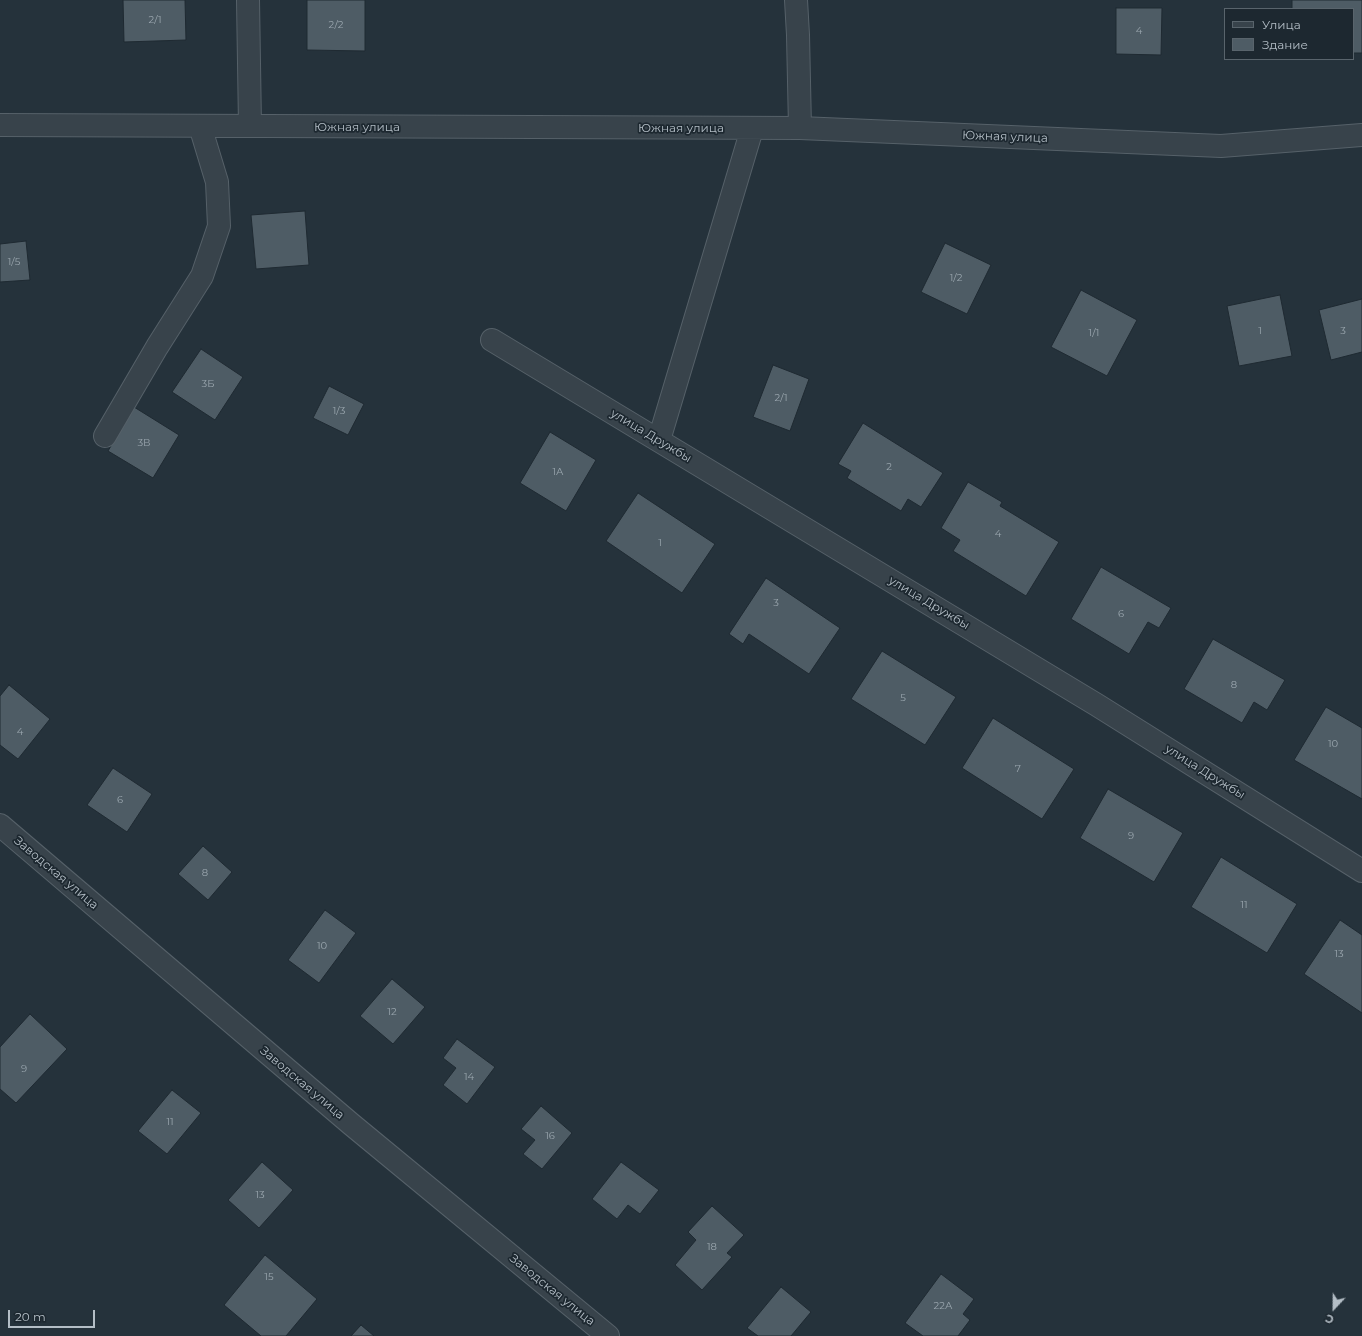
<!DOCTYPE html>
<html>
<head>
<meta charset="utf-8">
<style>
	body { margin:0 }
	#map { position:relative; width:1362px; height:1336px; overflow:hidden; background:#25323b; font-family:Montserrat,sans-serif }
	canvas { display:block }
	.legend { position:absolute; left:1224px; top:8px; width:130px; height:52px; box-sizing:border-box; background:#1d2830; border:1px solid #59646c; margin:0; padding:5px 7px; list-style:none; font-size:12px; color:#b4bec6 }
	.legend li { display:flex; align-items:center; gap:8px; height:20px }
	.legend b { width:20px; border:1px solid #59646c }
	.north { position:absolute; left:1314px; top:1288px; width:40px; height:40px; -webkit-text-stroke:3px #1d2830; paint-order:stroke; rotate:202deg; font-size:11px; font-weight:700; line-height:16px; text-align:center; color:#b4bec6 }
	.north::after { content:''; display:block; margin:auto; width:14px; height:18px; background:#b4bec6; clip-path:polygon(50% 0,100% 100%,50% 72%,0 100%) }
	.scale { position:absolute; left:8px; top:1310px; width:87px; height:18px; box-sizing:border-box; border:2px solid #b4bec6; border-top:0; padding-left:5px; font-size:12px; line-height:14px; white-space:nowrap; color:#b4bec6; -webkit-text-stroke:3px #1d2830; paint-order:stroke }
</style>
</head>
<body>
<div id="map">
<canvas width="1362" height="1336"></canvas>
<ul class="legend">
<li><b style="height:5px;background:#38434b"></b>Улица</li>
<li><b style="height:11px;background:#4e5c65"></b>Здание</li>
</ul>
<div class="north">С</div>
<div class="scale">20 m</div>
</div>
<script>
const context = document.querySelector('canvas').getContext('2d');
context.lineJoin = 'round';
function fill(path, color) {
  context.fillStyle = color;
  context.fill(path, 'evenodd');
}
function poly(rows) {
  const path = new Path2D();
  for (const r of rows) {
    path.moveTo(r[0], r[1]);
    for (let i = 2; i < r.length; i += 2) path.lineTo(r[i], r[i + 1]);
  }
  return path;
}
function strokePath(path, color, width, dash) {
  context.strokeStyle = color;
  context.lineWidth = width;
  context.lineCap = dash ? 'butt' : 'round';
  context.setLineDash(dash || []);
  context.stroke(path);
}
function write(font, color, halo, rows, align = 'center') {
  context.font = font + ' Montserrat,sans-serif';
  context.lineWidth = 3.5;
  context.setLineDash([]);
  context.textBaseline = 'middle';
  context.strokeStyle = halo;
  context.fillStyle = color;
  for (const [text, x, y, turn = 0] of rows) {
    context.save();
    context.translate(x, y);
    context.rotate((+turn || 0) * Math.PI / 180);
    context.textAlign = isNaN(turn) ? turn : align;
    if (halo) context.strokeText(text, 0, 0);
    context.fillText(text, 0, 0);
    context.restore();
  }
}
const building = poly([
	[123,0,185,0,186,40,124,42,123,0],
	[307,0,365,0,365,51,307,50,307,0],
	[1292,0,1362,0,1362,53,1353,53,1353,9,1292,9,1292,0],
	[1116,8,1162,8,1161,55,1116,54,1116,8],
	[305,211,309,265,256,269,251,215,305,211],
	[26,241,30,280,0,282,0,244,26,241],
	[945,243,991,265,967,314,921,292,945,243],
	[1081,290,1137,320,1107,376,1051,347,1081,290],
	[1280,295,1292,356,1239,366,1227,306,1280,295],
	[1362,299,1362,352,1331,360,1319,310,1362,299],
	[201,349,243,377,215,420,172,392,201,349],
	[773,365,809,379,790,431,753,417,773,365],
	[329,386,364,404,348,435,313,418,329,386],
	[134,407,179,435,153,478,108,451,134,407],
	[863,423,943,473,921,507,908,499,901,511,847,478,851,471,838,464,863,423],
	[550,432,596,460,566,511,520,483,550,432],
	[968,482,1002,502,1000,506,1059,542,1026,596,953,551,960,540,941,528,968,482],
	[638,493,715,544,682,593,606,541,638,493],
	[1101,567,1171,608,1159,628,1148,622,1129,654,1071,619,1101,567],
	[766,578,840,628,809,674,749,634,743,644,729,634,766,578],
	[1213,639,1285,680,1267,710,1254,702,1242,723,1184,689,1213,639],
	[882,651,956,697,925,745,851,699,882,651],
	[9,685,50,719,18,759,0,745,0,696,9,685],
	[1326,707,1362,728,1362,799,1294,760,1326,707],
	[993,718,1074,769,1042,819,962,768,993,718],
	[113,768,152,794,127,832,87,805,113,768],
	[1108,789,1183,833,1154,882,1080,838,1108,789],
	[203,846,232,872,208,900,178,874,203,846],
	[1221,857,1297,904,1267,953,1191,907,1221,857],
	[325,910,356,933,319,983,288,960,325,910],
	[1340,920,1362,935,1362,1013,1304,974,1340,920],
	[392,979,425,1007,393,1044,360,1016,392,979],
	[30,1014,67,1049,16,1103,0,1089,0,1047,30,1014],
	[457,1039,495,1067,467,1104,443,1085,456,1068,443,1058,457,1039],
	[172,1090,201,1113,167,1154,138,1131,172,1090],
	[541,1106,572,1133,542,1169,523,1154,535,1140,521,1129,541,1106],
	[262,1162,293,1190,259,1228,228,1200,262,1162],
	[621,1162,659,1190,640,1214,628,1205,617,1219,592,1199,621,1162],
	[712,1206,744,1235,727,1253,732,1257,702,1290,675,1265,696,1240,688,1232,712,1206],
	[265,1255,317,1299,286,1336,261,1336,224,1305,265,1255],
	[941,1274,974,1299,963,1314,970,1320,958,1336,923,1336,905,1323,941,1274],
	[781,1287,811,1312,791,1336,758,1336,747,1328,781,1287],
	[361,1325,374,1336,351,1336,361,1325]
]);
const street = poly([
	[248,0,250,126],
	[796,0,798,35,800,128],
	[0,125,800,128,1221,146,1362,135],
	[492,340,1097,705,1362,871],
	[105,436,157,347,202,276,219,226,217,182,200,126],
	[659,440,752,129],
	[0,825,351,1124,608,1336]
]);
const numberNames = [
	["2/1",155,20],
	["2/2",336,25],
	["4",1139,31],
	["1/5",14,262],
	["1/2",956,278],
	["1",1260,331],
	["3",1343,331],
	["1/1",1094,333],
	["3Б",208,384],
	["2/1",781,398],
	["1/3",339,411],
	["3В",144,443],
	["2",889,467],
	["1А",558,472],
	["4",998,534],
	["1",660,543],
	["3",776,603],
	["6",1121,614],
	["8",1234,685],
	["5",903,698],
	["4",20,732],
	["10",1333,744],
	["7",1018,769],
	["6",120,800],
	["9",1131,836],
	["8",205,873],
	["11",1244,905],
	["10",322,946],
	["13",1339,954],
	["12",392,1012],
	["9",24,1069],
	["14",469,1077],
	["11",170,1122],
	["16",550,1136],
	["13",260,1195],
	["18",712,1247],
	["15",269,1277],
	["22А",943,1306]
];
const streetNames = [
	["Южная улица",357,127],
	["Южная улица",681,128],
	["Южная улица",1005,137,2],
	["улица Дружбы",651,436,31],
	["улица Дружбы",929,603,31],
	["улица Дружбы",1205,772,32],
	["Заводская улица",56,873,40],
	["Заводская улица",302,1083,40],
	["Заводская улица",552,1290,39]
];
fill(building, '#4e5c65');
strokePath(building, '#1f2a32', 1);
strokePath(street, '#566169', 24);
strokePath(street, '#38434b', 22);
write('10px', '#9aa6ae', null, numberNames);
write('12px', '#b4bec6', '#1d2830', streetNames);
</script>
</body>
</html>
